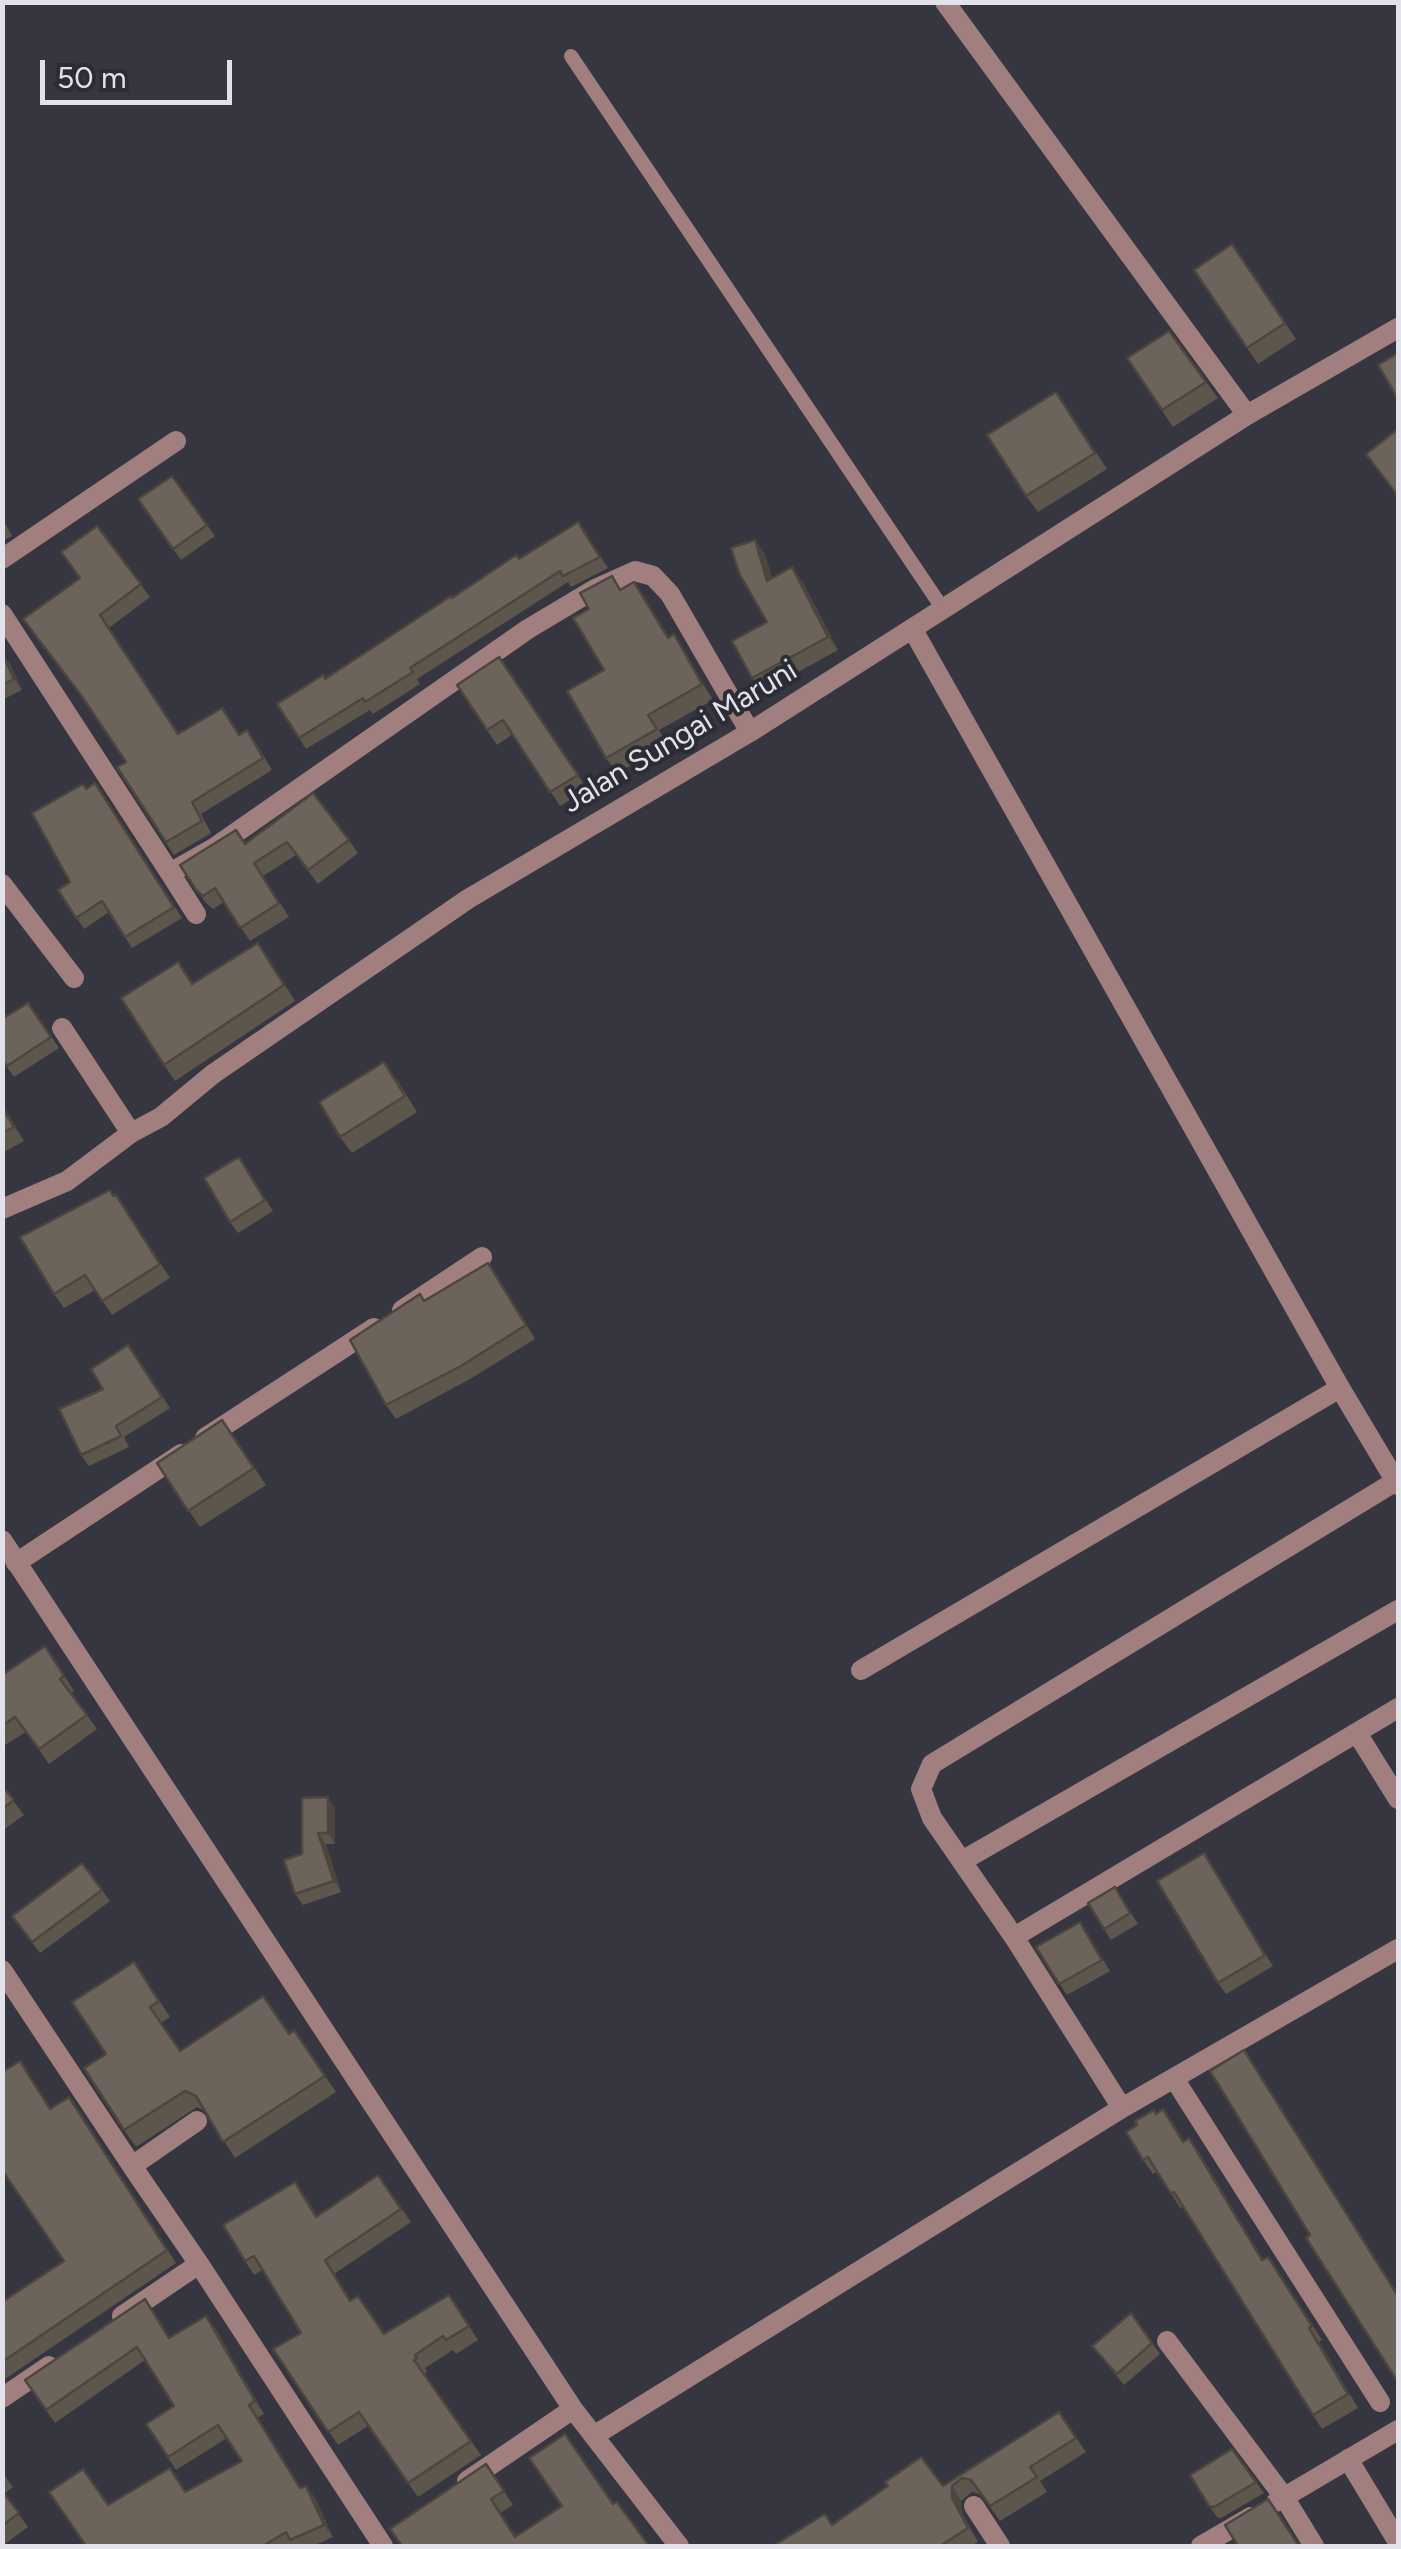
<!DOCTYPE html>
<html>
<head>
<meta charset="utf-8">
<style>
	body { margin:0 }
	#map { position:relative; width:1401px; height:2549px; overflow:hidden; background:#363641; font-family:Figtree,sans-serif }
	canvas { display:block }
	.frame { position:absolute; inset:0; border:5px solid #e2e3ea; pointer-events:none }
	.scale { position:absolute; left:40px; top:60px; width:192px; height:45px; box-sizing:border-box; border:5px solid #e2e3ea; border-top:0; padding-left:12px; font-size:30px; line-height:35px; white-space:nowrap; color:#e2e3ea; -webkit-text-stroke:8px #2c2c36; paint-order:stroke }
</style>
</head>
<body>
<div id="map">
<canvas width="1401" height="2549"></canvas>
<div class="frame"></div>
<div class="scale">50 m</div>
</div>
<script>
const context = document.querySelector('canvas').getContext('2d');
context.lineJoin = 'round';
function poly(rows) {
  const path = new Path2D();
  for (const r of rows) {
    path.moveTo(r[0], r[1]);
    for (let i = 2; i < r.length; i += 2) path.lineTo(r[i], r[i + 1]);
  }
  return path;
}
function strokePath(path, color, width, dash) {
  context.strokeStyle = color;
  context.lineWidth = width;
  context.lineCap = dash ? 'butt' : 'round';
  context.setLineDash(dash || []);
  context.stroke(path);
}
function fill(path, color) {
  context.fillStyle = color;
  context.fill(path, 'evenodd');
}
function write(font, color, halo, rows, align = 'center') {
  context.font = font + ' Figtree,sans-serif';
  context.lineWidth = 8;
  context.setLineDash([]);
  context.textBaseline = 'middle';
  context.strokeStyle = halo;
  context.fillStyle = color;
  for (const [text, x, y, turn = 0] of rows) {
    context.save();
    context.translate(x, y);
    context.rotate((+turn || 0) * Math.PI / 180);
    context.textAlign = isNaN(turn) ? turn : align;
    if (halo) context.strokeText(text, 0, 0);
    context.fillText(text, 0, 0);
    context.restore();
  }
}
const service = poly([
	[571,56,943,609]
]);
const minor = poly([
	[945,2,1247,415],
	[2,559,176,441],
	[2,614,170,873,214,848,528,629,595,589,635,571,653,576,670,594,750,732],
	[913,630,1340,1388,1398,1485],
	[170,873,196,914],
	[2,884,74,978],
	[62,1028,131,1133],
	[2,1209,67,1181,131,1133,161,1117,213,1074,468,899,750,732,1247,415,1398,328],
	[402,1310,482,1257],
	[205,1438,374,1328],
	[2,1540,573,2409,679,2546],
	[16,1563,181,1454],
	[861,1670,1340,1388],
	[1357,1733,1398,1799],
	[962,1861,1398,1610],
	[1014,1937,1398,1708],
	[2,1970,132,2166],
	[1175,2080,1380,2402],
	[1122,2108,1014,1937,932,1818,921,1789,932,1764,1396,1481],
	[197,2121,132,2166,199,2264,383,2546],
	[122,2316,199,2264],
	[1167,2341,1284,2497,1314,2546],
	[2,2398,49,2366],
	[595,2435,1122,2108,1398,1949],
	[1348,2459,1398,2542],
	[467,2481,573,2409],
	[1276,2502,1398,2430],
	[974,2506,1000,2546],
	[1201,2546,1251,2517]
]);
const wall = poly([
	[1232,244,1296,339,1258,364,1194,270],
	[1169,331,1218,398,1173,427,1127,358],
	[1067,408,1107,469,1038,512,1026,496],
	[172,476,215,536,181,560,138,499],
	[2,518,12,536,2,541],
	[578,522,608,568,571,587,568,582,417,679,420,684,373,714,370,710,306,749,299,738,325,679],
	[97,526,150,597,109,628,179,734,240,734,256,743,272,770,201,814,211,833,174,855,117,767,126,762,87,703,80,578],
	[765,554,772,578,802,581,838,650,762,692,752,678,767,622],
	[634,582,669,637,674,634,684,650,713,700,659,730,667,745,617,773,606,758,604,670,589,609],
	[2,653,10,664,22,690,2,700],
	[499,657,587,789,560,806,513,734,497,745,457,685],
	[95,783,182,918,132,948,109,912,84,929,58,890,70,882,86,789],
	[349,840,358,853,318,884,296,855,263,876,289,917,250,941,224,902,213,909,206,903,180,865,245,844],
	[269,960,295,1001,175,1081,164,1065,193,983],
	[28,1003,59,1048,14,1077,2,1060],
	[396,1078,417,1112,352,1153,340,1137],
	[2,1104,24,1141,2,1153],
	[239,1157,273,1211,238,1233,230,1222],
	[116,1195,170,1278,112,1315,95,1290,64,1308,54,1294],
	[497,1276,535,1339,470,1379,396,1419,386,1405],
	[128,1345,170,1408,124,1437,129,1447,89,1466,81,1455,103,1389],
	[222,1420,266,1485,200,1527,157,1463],
	[45,1646,74,1691,71,1693,97,1729,49,1764,26,1732,2,1747,2,1675],
	[2,1786,24,1815,2,1831],
	[335,1808,335,1844,326,1844,341,1892,303,1905,295,1894,302,1854],
	[1204,1853,1273,1966,1226,1994,1218,1983],
	[82,1863,110,1901,40,1953,12,1916],
	[1115,1887,1138,1924,1111,1940,1104,1929],
	[1080,1922,1110,1971,1067,1995,1036,1947],
	[134,1962,170,2017,161,2023,180,2051,289,2033,294,2030,336,2092,235,2158,205,2111,197,2107,136,2147,124,2130,106,2054],
	[29,2074,51,2109,69,2097,176,2263,2,2381,2,2302,64,2261],
	[1156,2114,1173,2123,1184,2141,1189,2138,1199,2152,1263,2260,1278,2271,1322,2340,1319,2342,1358,2408,1322,2429,1313,2415,1183,2206,1180,2208,1157,2171,1153,2174,1143,2160],
	[378,2175,411,2222,334,2274,351,2301,385,2334,449,2295,478,2340,456,2354,453,2350,425,2368,427,2372,424,2374,481,2455,418,2497,368,2426,338,2445,273,2349,301,2333,262,2270,254,2275,245,2261,305,2196,317,2216],
	[1131,2313,1160,2354,1124,2385,1092,2346],
	[215,2328,264,2414,257,2418,301,2488,306,2486,315,2498,333,2537,313,2546,86,2546,108,2505,186,2491,242,2461,227,2438,176,2470,146,2424,174,2406,145,2360,55,2423,25,2380,170,2337],
	[1059,2412,1086,2452,1040,2481,1047,2492,1000,2521,981,2494,972,2492,961,2501,962,2513,978,2542,971,2546,773,2546,833,2524,888,2486,943,2486],
	[1232,2449,1264,2493,1221,2518,1217,2517,1209,2506],
	[486,2464,513,2505,500,2513,516,2536,613,2504,649,2546,402,2546],
	[2,2472,13,2487,4,2494,28,2527,2,2546]
]);
const shadedWall = poly([
	[755,540,765,554,777,594,767,581],
	[792,567,802,581,838,650,828,637],
	[634,582,645,598,678,653,668,638],
	[674,634,684,650,713,700,702,684],
	[3,653,10,664,22,690,14,679],
	[2,1104,24,1141,14,1127,2,1107],
	[328,1797,335,1808,335,1844,328,1833],
	[318,1833,326,1844,341,1892,334,1881],
	[1244,2050,1398,2294,1398,2296],
	[1189,2138,1199,2152,1272,2275,1262,2260],
	[206,2316,215,2328,264,2414,255,2401],
	[306,2486,315,2498,333,2537,324,2525],
	[952,2486,961,2501,962,2513,978,2542,952,2498]
]);
const building = poly([
	[1232,244,1285,323,1247,348,1194,270,1232,244],
	[1169,331,1206,382,1162,410,1127,358,1169,331],
	[1398,353,1398,399,1378,365,1398,353],
	[1056,392,1095,453,1026,496,987,435,1056,392],
	[1398,429,1398,496,1366,454,1398,429],
	[172,476,207,525,173,549,138,499,172,476],
	[578,522,600,557,563,576,560,571,410,668,413,672,365,702,363,698,299,738,277,704,323,675,325,679,451,596,452,598,516,555,519,559,578,522],
	[97,526,141,584,100,615,178,734,222,708,239,735,247,730,263,758,192,802,202,821,166,842,117,767,126,762,81,695,23,619,80,578,61,552,97,526],
	[755,540,767,581,792,567,828,637,752,678,732,641,767,622,739,573,731,548,755,540],
	[612,576,620,590,634,582,668,638,674,634,702,684,648,715,657,729,606,758,567,691,604,670,573,618,589,609,580,593,612,576],
	[2,653,14,679,2,685,2,653],
	[499,657,578,775,550,792,503,720,487,730,457,685,499,657],
	[95,783,174,907,125,937,102,901,76,918,58,890,70,882,32,813,83,784,86,789,95,783],
	[313,793,349,840,308,870,287,842,254,863,279,903,240,928,215,888,203,896,196,890,180,865,236,830,245,844,313,793],
	[258,943,284,985,164,1065,121,998,178,962,192,984,258,943],
	[28,1003,51,1037,7,1066,2,1060,2,1019,28,1003],
	[384,1062,405,1096,340,1137,319,1102,384,1062],
	[2,1107,14,1127,2,1133,2,1107],
	[239,1157,265,1200,230,1222,204,1178,239,1157],
	[110,1190,113,1196,116,1195,160,1264,102,1301,85,1275,54,1294,20,1237,110,1190],
	[488,1263,526,1325,461,1366,386,1405,350,1340,420,1294,424,1301,488,1263],
	[128,1345,162,1397,116,1426,121,1436,81,1455,59,1409,103,1389,91,1369,128,1345],
	[222,1420,254,1468,188,1511,157,1463,222,1420],
	[45,1646,64,1676,60,1679,87,1715,39,1749,15,1717,2,1726,2,1675,45,1646],
	[2,1786,14,1800,2,1809,2,1786],
	[328,1797,328,1833,318,1833,334,1881,295,1894,284,1860,302,1854,302,1798,328,1797],
	[1204,1853,1265,1955,1218,1983,1157,1881,1204,1853],
	[82,1863,102,1890,32,1942,12,1916,82,1863],
	[1115,1887,1130,1913,1104,1929,1088,1903,1115,1887],
	[1080,1922,1102,1960,1059,1984,1036,1947,1080,1922],
	[134,1962,159,2001,150,2007,180,2051,263,1996,289,2034,294,2030,325,2076,223,2142,196,2096,185,2091,124,2130,84,2068,106,2054,72,2002,134,1962],
	[1244,2050,1398,2296,1398,2378,1396,2379,1306,2238,1310,2235,1210,2071,1244,2050],
	[20,2061,50,2109,69,2097,167,2250,2,2362,2,2302,64,2261,2,2170,2,2072,20,2061],
	[1163,2109,1183,2142,1189,2138,1262,2260,1268,2257,1312,2326,1309,2328,1348,2394,1313,2415,1174,2192,1171,2194,1148,2157,1143,2160,1126,2132,1137,2125,1135,2121,1154,2110,1156,2114,1163,2109],
	[378,2175,401,2209,325,2260,350,2301,358,2296,384,2334,449,2295,469,2326,446,2340,443,2336,415,2355,417,2358,414,2360,471,2441,408,2483,359,2412,328,2432,273,2349,301,2333,254,2256,245,2261,223,2225,295,2182,316,2217,378,2175],
	[145,2299,169,2338,206,2316,255,2401,249,2405,300,2488,306,2486,324,2525,290,2540,286,2532,263,2546,86,2546,49,2492,83,2469,108,2505,170,2468,185,2492,242,2461,218,2425,168,2457,146,2424,174,2406,137,2347,46,2410,25,2380,145,2299],
	[1131,2313,1152,2343,1117,2374,1092,2346,1131,2313],
	[1059,2412,1076,2438,1030,2467,1037,2477,990,2506,971,2480,962,2478,952,2486,952,2498,968,2528,940,2546,773,2546,825,2514,832,2525,888,2486,885,2482,921,2457,943,2486,1059,2412],
	[565,2434,613,2504,617,2502,649,2546,402,2546,390,2529,486,2464,504,2491,491,2499,515,2537,562,2506,529,2458,565,2434],
	[1232,2449,1256,2482,1214,2507,1209,2506,1190,2475,1232,2449],
	[2,2491,19,2513,2,2526,2,2491],
	[1268,2499,1299,2546,1238,2546,1225,2525,1268,2499]
]);
const streetNames = [
	["Jalan Sungai Maruni",680,737,-31]
];
strokePath(service, '#a17f7f', 14);
strokePath(minor, '#a17f7f', 20);
fill(wall, '#5d564d');
fill(shadedWall, '#4c463f');
fill(building, '#6c645a');
strokePath(building, '#4c463f', 2.5);
write('30px', '#e2e3ea', '#2c2c36', streetNames);
</script>
</body>
</html>
